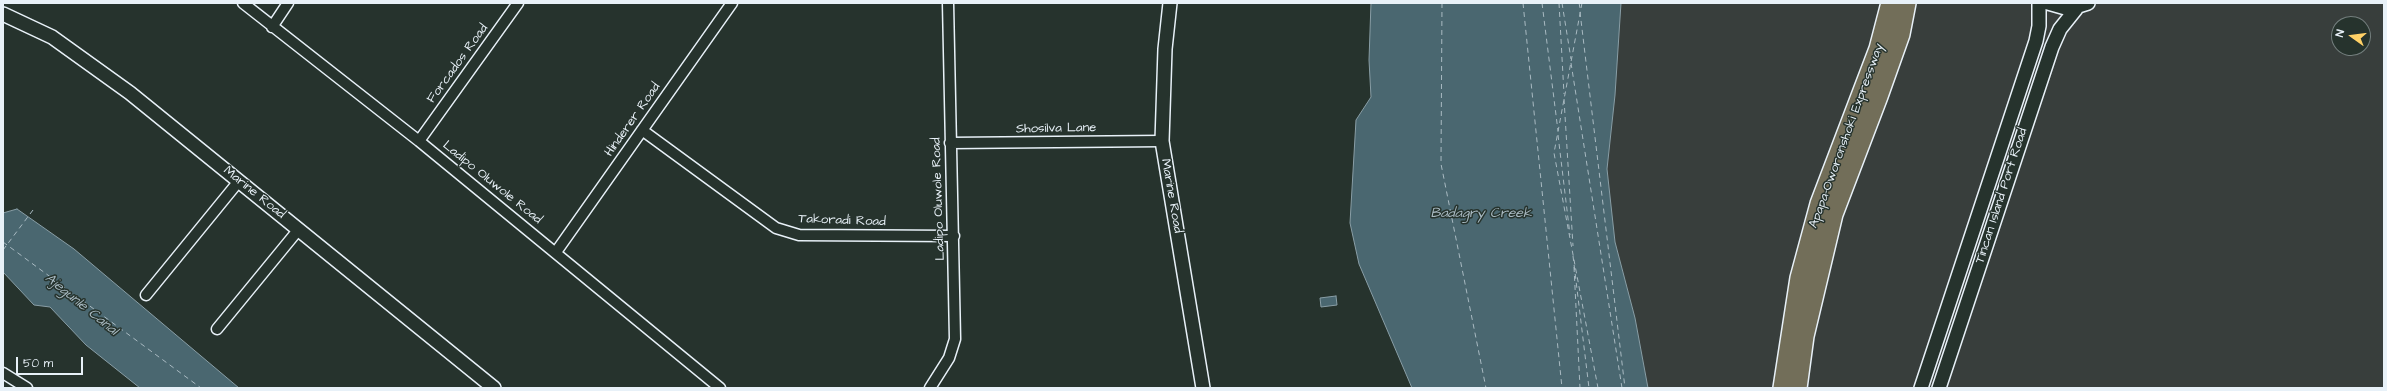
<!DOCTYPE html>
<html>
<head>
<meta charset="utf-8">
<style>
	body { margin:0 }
	#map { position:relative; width:2387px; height:391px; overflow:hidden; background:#26332d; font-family:"Architects Daughter",sans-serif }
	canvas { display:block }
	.frame { position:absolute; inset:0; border:4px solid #e8f1f8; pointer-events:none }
	.north { position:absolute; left:2331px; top:16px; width:40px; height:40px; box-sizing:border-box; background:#26332d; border:1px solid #747f7e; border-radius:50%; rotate:284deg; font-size:11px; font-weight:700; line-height:16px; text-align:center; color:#e8f1f8 }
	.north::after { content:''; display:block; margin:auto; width:14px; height:18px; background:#ffd166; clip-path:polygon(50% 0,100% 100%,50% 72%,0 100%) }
	.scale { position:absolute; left:16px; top:357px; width:67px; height:18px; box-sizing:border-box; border:2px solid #e8f1f8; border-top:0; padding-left:5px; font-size:12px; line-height:14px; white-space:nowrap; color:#e8f1f8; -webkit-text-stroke:3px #26332d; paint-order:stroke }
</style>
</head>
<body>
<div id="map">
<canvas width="2387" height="391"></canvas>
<div class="frame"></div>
<div class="north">N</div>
<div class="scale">50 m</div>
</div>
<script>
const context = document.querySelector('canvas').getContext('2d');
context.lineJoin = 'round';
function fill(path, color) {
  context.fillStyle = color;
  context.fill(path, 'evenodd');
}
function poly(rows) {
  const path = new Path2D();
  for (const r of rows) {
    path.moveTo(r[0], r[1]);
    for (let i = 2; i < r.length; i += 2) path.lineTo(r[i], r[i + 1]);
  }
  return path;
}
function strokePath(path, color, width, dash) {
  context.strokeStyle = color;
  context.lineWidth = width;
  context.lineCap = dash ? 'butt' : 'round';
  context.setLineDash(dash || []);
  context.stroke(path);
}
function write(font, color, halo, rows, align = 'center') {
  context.font = font + ' "Architects Daughter",sans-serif';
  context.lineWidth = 3;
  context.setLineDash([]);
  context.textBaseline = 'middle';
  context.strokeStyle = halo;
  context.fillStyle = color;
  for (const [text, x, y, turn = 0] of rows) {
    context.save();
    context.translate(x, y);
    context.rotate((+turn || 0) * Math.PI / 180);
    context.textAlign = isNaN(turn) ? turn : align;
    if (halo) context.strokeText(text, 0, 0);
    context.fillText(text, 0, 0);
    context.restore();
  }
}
const built = poly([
	[1621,3,2384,3,2384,388,1648,388,1635,318,1615,242,1607,169,1615,95],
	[2339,24,2363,24,2363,48,2339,48]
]);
const water = poly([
	[1371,3,1621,3,1615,95,1607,169,1615,242,1635,318,1648,388,1412,388,1359,264,1350,223,1356,120,1371,97,1369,60,1371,3],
	[17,209,74,249,239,388,140,388,86,345,50,307,34,305,3,272,3,213,17,209],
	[1336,296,1337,305,1321,307,1320,298,1336,296]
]);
const ferry = poly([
	[1442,3,1441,164,1486,388],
	[1523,3,1562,388],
	[1542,3,1558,131],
	[1559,3,1564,94],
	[1562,3,1571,59],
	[1579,3,1580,8],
	[1582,3,1554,153,1598,388],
	[1580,12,1625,388],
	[1571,63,1622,388],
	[1564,99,1573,246],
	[1558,135,1570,235],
	[3,242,201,388],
	[3,250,33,210],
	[1573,256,1589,388],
	[1574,267,1580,388]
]);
const minor = poly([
	[243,3,419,141,720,388],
	[272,27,288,3],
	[642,130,776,228,799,235,954,236],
	[419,141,518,3],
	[950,143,1162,141],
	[556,252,732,3],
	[146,295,239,181],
	[217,329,299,229],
	[3,373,27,388],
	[930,388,949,358,955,339,948,3]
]);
const tertiary = poly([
	[1170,3,1165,49,1162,141,1203,388],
	[2048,3,2069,9,2088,3],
	[3,14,52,37,130,93,494,388],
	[1921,388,2036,41,2039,26,2039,3],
	[1939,388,2052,47,2060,29,2076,9]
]);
const motorway = poly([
	[1783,388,1800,278,1820,204,1879,49,1891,3],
	[1797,388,1804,336,1833,214,1878,96,1900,34,1906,3]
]);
const streetNames = [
	["Forcados Road",458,64,-54],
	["Hinderer Road",633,120,-55],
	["Shosilva Lane",1056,129,-1],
	["Apapa-Oworonshoki Expressway",1847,136,-70],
	["Ladipo Oluwole Road",492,183,39],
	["Marine Road",254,193,39],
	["Marine Road",1171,196,80],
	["Tincan Island Port Road",2002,196,-72],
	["Ladipo Oluwole Road",939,199,-92],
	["Takoradi Road",842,221,2]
];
const waterNames = [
	["Badagry Creek",1481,214],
	["Ajegunle Canal",81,305,39]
];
fill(built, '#383e3c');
fill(water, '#4a6770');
strokePath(water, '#899ea6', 1);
strokePath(ferry, '#a9bac2', 1, [5, 4]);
strokePath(minor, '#e8f1f8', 13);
strokePath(tertiary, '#e8f1f8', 16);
strokePath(motorway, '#e8f1f8', 22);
strokePath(minor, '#26332d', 10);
strokePath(tertiary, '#26332d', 13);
strokePath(motorway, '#726e59', 19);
write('13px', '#e8f1f8', '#26332d', streetNames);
write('italic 14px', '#a9bac2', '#26332d', waterNames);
</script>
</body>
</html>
